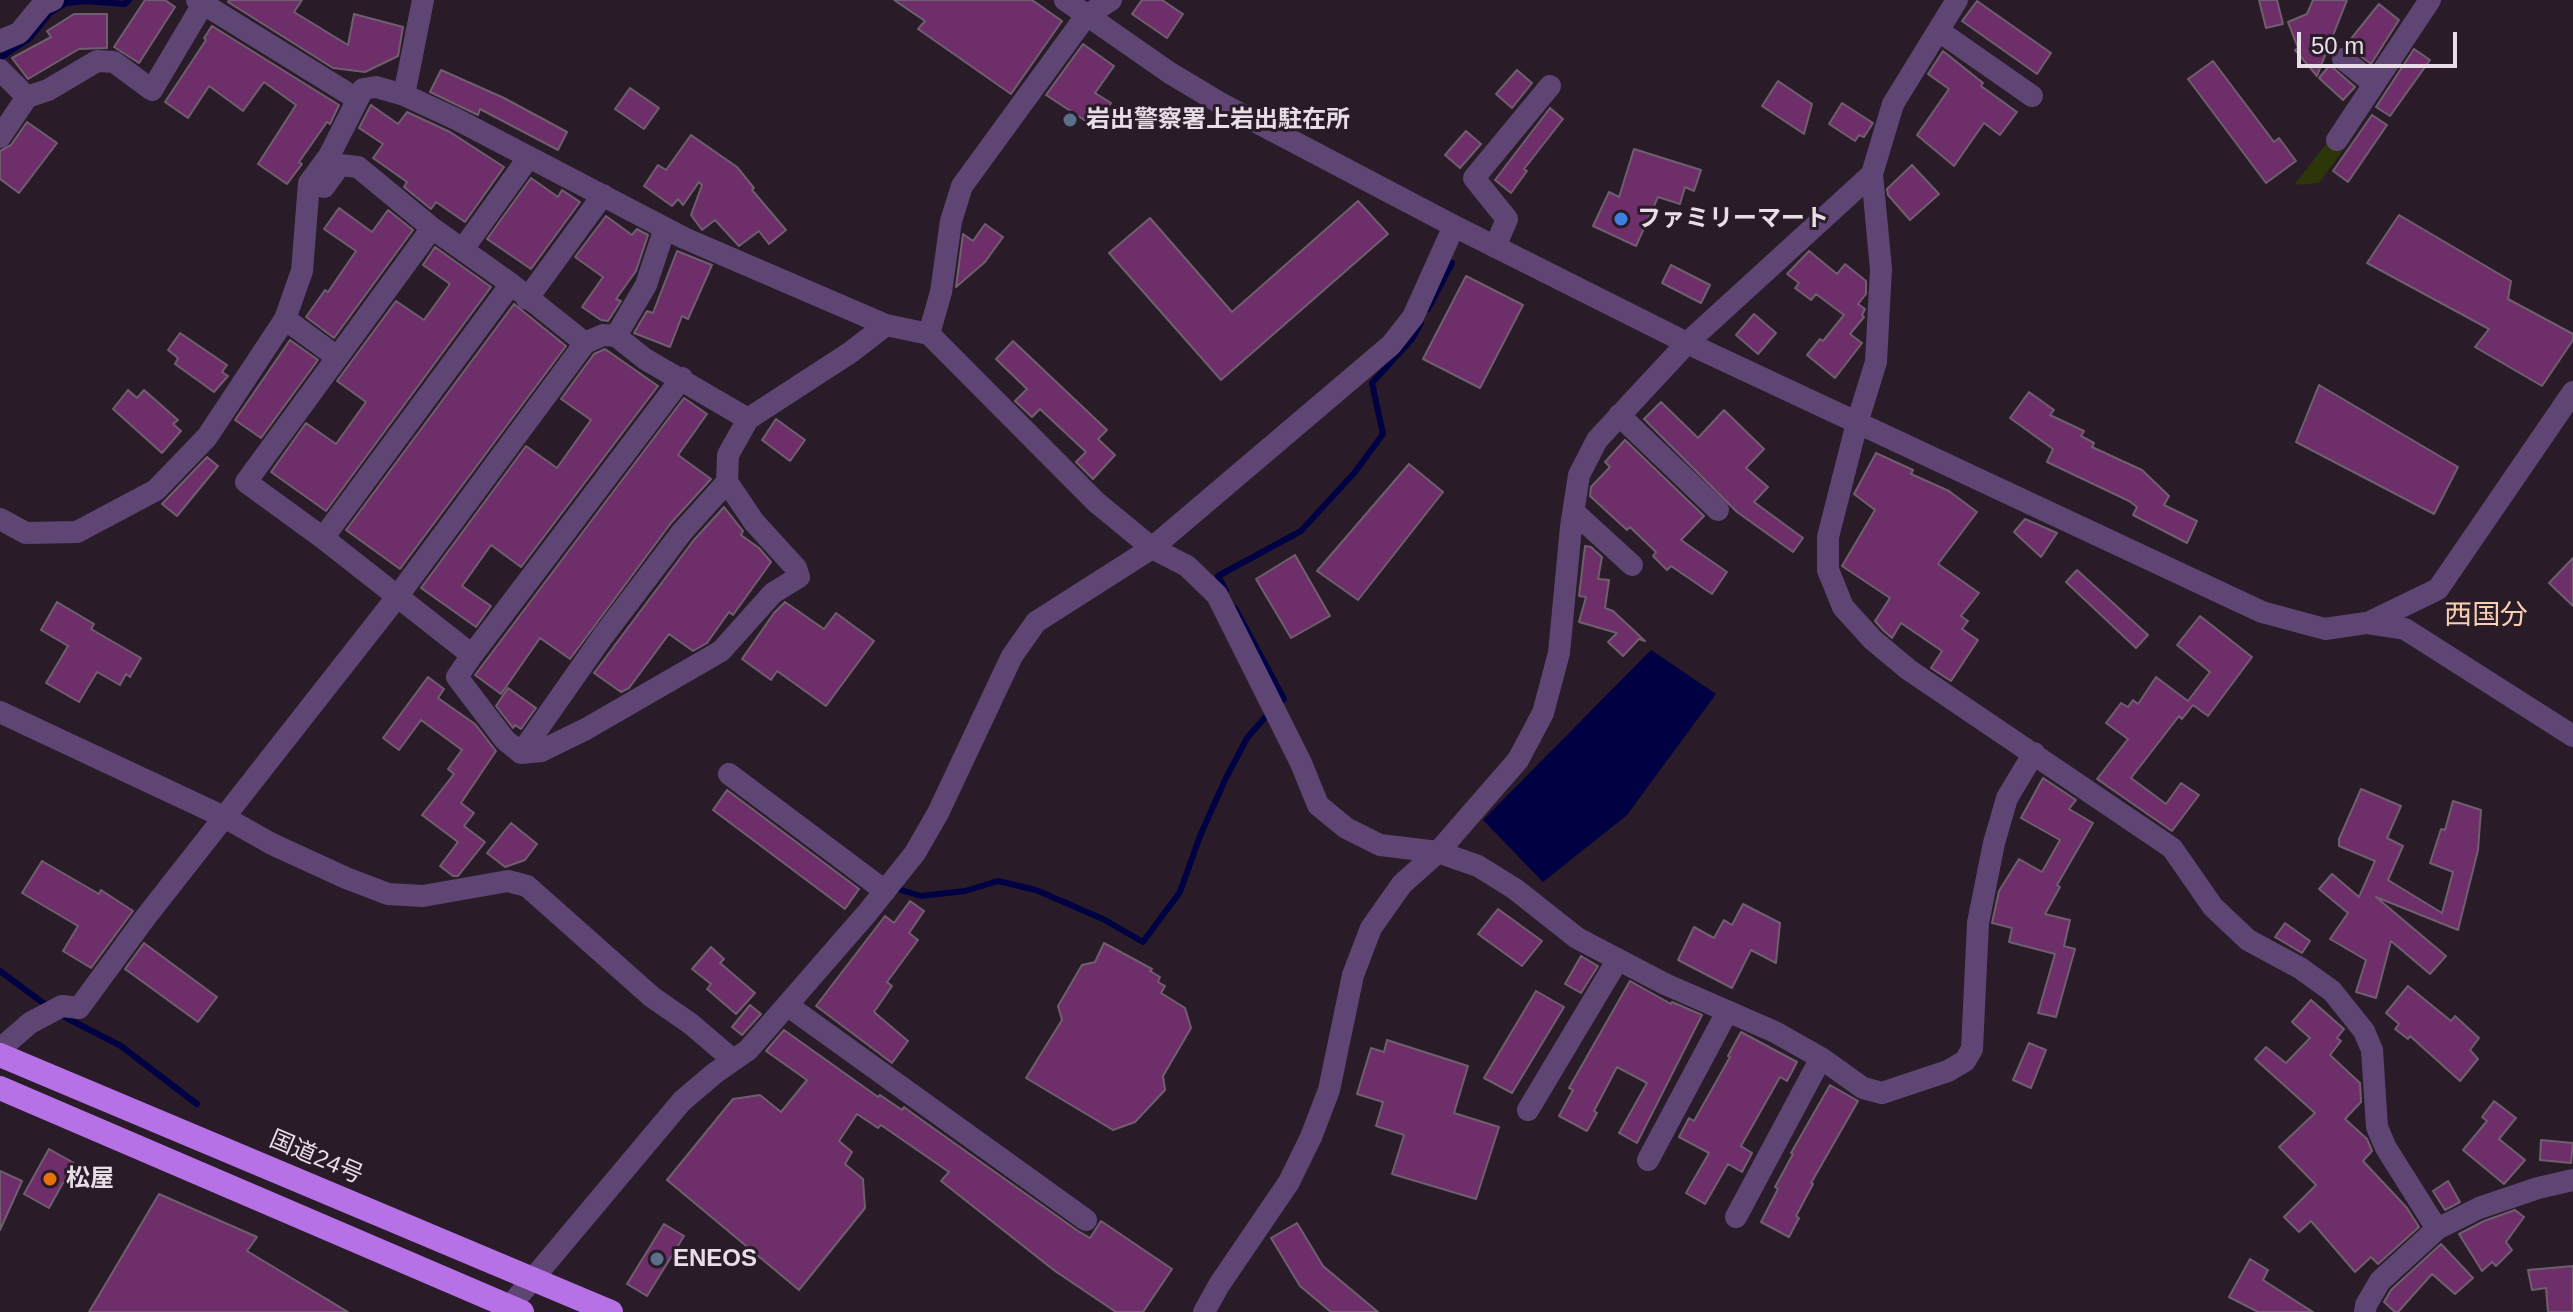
<!DOCTYPE html>
<html>
<head>
<meta charset="utf-8">
<style>
	body { margin:0 }
	#map { position:relative; width:2573px; height:1312px; overflow:hidden; background:#291b28; font-family:Arial,sans-serif }
	canvas { display:block }
	.scale { position:absolute; left:2297px; top:32px; width:160px; height:36px; box-sizing:border-box; border:4px solid #e8dee7; border-top:0; padding-left:10px; font-size:24px; line-height:28px; white-space:nowrap; color:#e8dee7; -webkit-text-stroke:6px #291b28; paint-order:stroke }
</style>
</head>
<body>
<div id="map">
<canvas width="2573" height="1312"></canvas>
<div class="scale">50 m</div>
</div>
<script>
const context = document.querySelector('canvas').getContext('2d');
context.lineJoin = 'round';
function fill(path, color) {
  context.fillStyle = color;
  context.fill(path, 'evenodd');
}
function poly(rows) {
  const path = new Path2D();
  for (const r of rows) {
    path.moveTo(r[0], r[1]);
    for (let i = 2; i < r.length; i += 2) path.lineTo(r[i], r[i + 1]);
  }
  return path;
}
function strokePath(path, color, width, dash) {
  context.strokeStyle = color;
  context.lineWidth = width;
  context.lineCap = dash ? 'butt' : 'round';
  context.setLineDash(dash || []);
  context.stroke(path);
}
function write(font, color, halo, rows, align = 'center') {
  context.font = font + ' Arial,"Noto Sans JP",sans-serif';
  context.lineWidth = 6;
  context.setLineDash([]);
  context.textBaseline = 'middle';
  context.strokeStyle = halo;
  context.fillStyle = color;
  for (const [text, x, y, turn = 0] of rows) {
    context.save();
    context.translate(x, y);
    context.rotate((+turn || 0) * Math.PI / 180);
    context.textAlign = isNaN(turn) ? turn : align;
    if (halo) context.strokeText(text, 0, 0);
    context.fillText(text, 0, 0);
    context.restore();
  }
}
const green = poly([
	[2330,139,2344,149,2319,183,2294,185]
]);
const water = poly([
	[1651,650,1716,694,1627,815,1543,882,1483,820]
]);
const stream = poly([
	[0,58,30,38,50,13,66,3,86,1,125,4,129,0],
	[1428,309,1452,263],
	[1226,591,1218,576,1301,531,1355,472,1383,434,1372,383,1412,339,1421,323],
	[1235,608,1284,699,1277,705],
	[901,890,921,896,965,891,998,881,1036,890,1103,919,1143,942,1180,892,1200,836,1225,780,1247,738,1269,713],
	[0,971,50,1008],
	[59,1014,121,1046,197,1104]
]);
const building = poly([
	[145,0,165,0,175,7,139,63,114,47,145,0],
	[229,0,302,0,294,12,348,45,354,14,403,27,398,56,365,72,333,68,228,2,229,0],
	[894,0,1032,0,1062,21,1011,94,918,29,925,21,894,0],
	[1142,0,1162,0,1183,14,1167,38,1132,14,1142,0],
	[2259,0,2277,0,2283,24,2266,28,2259,0],
	[2313,0,2347,0,2317,76,2295,50,2298,48,2288,22,2307,14,2313,0],
	[1977,1,2051,53,2037,74,1962,21,1977,1],
	[2379,4,2399,20,2371,64,2346,45,2379,4],
	[74,14,107,14,107,48,79,49,28,79,12,58,51,37,47,31,74,14],
	[212,26,339,105,330,124,327,122,299,162,302,164,287,184,258,164,296,105,264,82,243,111,209,86,188,118,165,102,206,40,204,38,212,26],
	[1083,44,1114,66,1095,93,1111,103,1095,127,1046,95,1083,44],
	[2414,49,2430,60,2390,116,2376,107,2414,49],
	[1943,51,1983,83,1981,86,2017,112,2000,135,1984,123,1954,166,1917,135,1949,89,1928,74,1943,51],
	[2213,61,2274,142,2279,138,2296,161,2266,183,2188,79,2213,61],
	[2330,65,2355,87,2343,100,2319,78,2330,65],
	[441,70,504,98,567,132,558,150,480,109,478,115,430,92,441,70],
	[1517,70,1532,83,1512,108,1496,94,1517,70],
	[1778,81,1812,104,1804,134,1762,106,1778,81],
	[630,88,659,108,644,129,615,109,630,88],
	[1842,103,1873,123,1864,137,1859,135,1855,141,1829,124,1842,103],
	[371,105,398,124,407,112,450,132,504,167,465,222,436,202,431,209,404,187,407,182,373,158,383,144,359,128,371,105],
	[1550,108,1563,119,1524,169,1527,171,1511,193,1495,180,1550,108],
	[2372,115,2387,125,2348,182,2333,171,2372,115],
	[27,122,57,143,19,193,0,179,0,151,11,145,27,122],
	[1466,131,1481,144,1460,168,1445,155,1466,131],
	[691,135,737,167,754,188,752,190,786,230,769,244,759,231,739,246,715,220,702,230,691,215,702,185,699,182,683,205,678,199,672,206,644,186,658,165,666,170,691,135],
	[1634,149,1701,170,1694,191,1685,187,1680,204,1658,197,1636,246,1593,226,1609,192,1619,197,1634,149],
	[1912,165,1939,194,1910,220,1888,195,1887,189,1912,165],
	[531,178,558,197,562,190,580,202,531,269,487,239,531,178],
	[1358,201,1388,234,1221,380,1109,253,1150,218,1232,312,1358,201],
	[339,208,372,232,388,210,413,230,334,338,306,317,325,290,328,292,356,251,324,229,339,208],
	[2399,215,2511,281,2508,299,2573,334,2573,340,2542,386,2475,347,2489,329,2367,263,2399,215],
	[606,216,632,235,637,229,648,235,636,271,616,299,621,301,608,321,601,320,582,307,603,277,575,257,606,216],
	[985,224,1003,237,985,262,956,287,963,234,973,241,985,224],
	[435,247,491,287,326,511,271,472,306,423,336,444,366,402,337,381,396,301,424,320,450,284,423,265,435,247],
	[677,251,712,265,688,319,682,316,670,347,634,333,647,311,653,313,677,251],
	[1809,251,1837,274,1845,264,1866,281,1866,294,1858,304,1865,309,1862,315,1864,317,1850,334,1862,343,1835,378,1807,355,1820,339,1823,341,1844,315,1816,294,1811,300,1795,288,1799,283,1787,274,1809,251],
	[1671,265,1710,285,1701,303,1662,283,1671,265],
	[1466,276,1523,305,1480,388,1423,359,1466,276],
	[514,304,566,346,400,569,346,530,514,304],
	[1754,314,1776,333,1758,354,1736,335,1754,314],
	[180,333,227,365,222,372,228,376,214,392,175,364,178,358,168,350,180,333],
	[290,340,318,360,261,438,235,420,290,340],
	[1013,341,1107,430,1098,439,1115,455,1093,479,1076,462,1086,452,1040,409,1032,417,1015,401,1027,389,996,359,1013,341],
	[605,349,658,386,521,567,491,545,462,586,491,606,476,627,421,588,526,446,557,468,591,420,561,399,594,354,605,349],
	[2319,385,2458,467,2434,514,2296,442,2319,385],
	[128,390,137,398,144,390,178,420,173,424,181,431,162,453,113,409,128,390],
	[2029,392,2054,410,2050,415,2084,431,2081,436,2094,443,2092,447,2142,470,2169,496,2164,505,2197,521,2187,543,2133,515,2137,507,2129,501,2047,462,2053,449,2010,418,2029,392],
	[684,398,707,414,678,455,711,479,671,523,570,659,540,638,501,694,475,675,684,398],
	[1661,402,1698,438,1724,410,1764,449,1746,468,1768,487,1754,502,1803,538,1793,552,1737,512,1644,419,1661,402],
	[776,419,805,440,790,461,762,440,776,419],
	[1625,440,1704,516,1681,540,1727,572,1712,594,1671,566,1667,570,1653,556,1656,552,1630,527,1627,530,1590,496,1591,487,1610,467,1605,462,1625,440],
	[1876,453,1913,470,1911,474,1949,491,1977,512,1938,564,1979,593,1961,616,1968,621,1962,629,1978,640,1951,681,1931,668,1942,651,1901,623,1892,638,1883,630,1875,621,1890,598,1842,566,1875,510,1854,494,1876,453],
	[207,457,218,466,177,516,162,504,207,457],
	[1409,464,1443,492,1358,600,1317,571,1409,464],
	[724,507,743,531,741,535,759,548,771,562,733,615,729,612,707,643,693,651,669,634,629,688,621,692,594,673,693,541,724,507],
	[2025,519,2057,533,2041,557,2014,532,2025,519],
	[1585,546,1591,547,1602,557,1598,579,1609,580,1605,608,1613,611,1645,641,1639,639,1623,656,1608,642,1617,633,1579,622,1586,597,1579,596,1585,546],
	[1295,555,1330,616,1291,638,1256,579,1295,555],
	[2573,558,2573,606,2549,583,2573,558],
	[2077,570,2148,635,2136,648,2066,582,2077,570],
	[57,602,94,624,91,629,141,658,130,677,126,674,120,685,97,672,79,702,46,683,68,646,41,630,57,602],
	[785,602,824,629,836,613,874,641,826,706,777,671,771,680,742,659,774,613,785,602],
	[2200,616,2252,657,2208,716,2193,705,2182,719,2179,716,2131,778,2166,804,2181,783,2199,795,2172,831,2097,779,2128,739,2106,723,2121,703,2128,707,2133,700,2138,704,2156,677,2188,701,2210,672,2177,645,2200,616],
	[428,677,444,689,438,698,475,724,496,751,461,803,474,813,464,826,485,842,458,876,453,876,440,866,458,842,422,815,454,774,448,769,462,750,421,720,399,750,383,738,428,677],
	[508,688,536,708,521,729,515,725,513,728,496,706,508,688],
	[2043,778,2076,800,2069,809,2093,823,2057,885,2060,887,2045,914,2070,920,2064,946,2075,949,2056,1017,2038,1013,2055,954,2009,942,2012,928,1992,923,1999,891,2019,859,2042,872,2060,840,2021,818,2043,778],
	[2361,789,2401,806,2387,838,2403,846,2388,880,2442,913,2453,872,2430,863,2441,829,2445,830,2453,801,2481,810,2478,850,2458,930,2376,897,2446,956,2430,974,2391,941,2376,998,2356,992,2366,960,2330,939,2348,913,2319,889,2332,874,2359,897,2375,861,2339,846,2339,839,2361,789],
	[727,790,859,889,845,909,713,810,727,790],
	[511,823,537,844,525,860,505,867,487,853,511,823],
	[42,861,99,894,101,890,133,911,91,968,63,951,78,926,22,893,42,861],
	[910,901,924,911,909,933,918,940,887,982,892,986,874,1012,908,1041,892,1063,816,1006,885,916,894,923,910,901],
	[1743,904,1780,923,1776,963,1751,950,1732,988,1678,960,1694,927,1714,938,1724,920,1732,925,1743,904],
	[1498,909,1542,941,1522,966,1478,934,1498,909],
	[2285,923,2310,941,2302,953,2275,937,2285,923],
	[144,943,217,997,198,1022,125,969,144,943],
	[1104,943,1152,969,1150,971,1160,977,1158,982,1165,986,1161,993,1185,1008,1191,1028,1163,1076,1165,1090,1135,1122,1113,1130,1026,1078,1062,1020,1058,1006,1082,965,1095,962,1104,943],
	[711,947,724,959,720,963,755,993,736,1014,707,989,711,984,692,969,711,947],
	[1581,956,1598,966,1581,993,1565,984,1581,956],
	[1630,981,1671,1004,1672,1002,1702,1015,1637,1143,1619,1133,1647,1083,1617,1067,1594,1111,1597,1113,1587,1131,1559,1116,1573,1090,1569,1088,1630,981],
	[2408,986,2451,1021,2455,1016,2479,1038,2470,1050,2478,1059,2460,1081,2410,1036,2408,1039,2395,1029,2399,1024,2386,1013,2408,986],
	[1536,991,1564,1007,1512,1093,1484,1078,1536,991],
	[2311,1000,2344,1029,2337,1038,2341,1041,2330,1055,2360,1083,2361,1102,2345,1119,2367,1139,2372,1151,2363,1161,2407,1208,2419,1227,2378,1264,2371,1257,2355,1272,2311,1221,2299,1232,2284,1217,2316,1185,2279,1147,2315,1113,2255,1059,2266,1047,2286,1063,2310,1038,2292,1022,2311,1000],
	[750,1005,761,1014,742,1035,732,1027,750,1005],
	[784,1030,878,1097,880,1095,902,1110,904,1107,919,1118,1078,1231,1090,1238,1101,1221,1172,1269,1143,1312,1116,1312,1055,1271,941,1181,949,1172,881,1125,878,1128,857,1114,839,1141,852,1152,845,1164,863,1179,865,1208,799,1290,667,1180,733,1099,760,1095,781,1112,807,1080,766,1051,784,1030],
	[1741,1032,1797,1062,1787,1081,1780,1077,1741,1146,1752,1153,1742,1172,1728,1164,1705,1204,1686,1193,1709,1153,1679,1137,1689,1118,1694,1121,1730,1057,1728,1056,1741,1032],
	[1387,1040,1468,1066,1454,1113,1499,1127,1476,1199,1392,1174,1404,1135,1376,1126,1383,1102,1357,1094,1371,1048,1384,1052,1387,1040],
	[2029,1043,2046,1050,2031,1088,2013,1080,2029,1043],
	[1830,1085,1858,1101,1811,1183,1813,1184,1796,1216,1799,1218,1789,1237,1761,1222,1778,1189,1775,1187,1793,1154,1791,1153,1830,1085],
	[2494,1101,2516,1118,2499,1139,2525,1160,2504,1184,2463,1150,2487,1121,2482,1117,2494,1101],
	[2541,1140,2573,1143,2571,1163,2540,1160,2541,1140],
	[49,1149,74,1163,49,1208,24,1194,49,1149],
	[0,1171,22,1181,0,1230,0,1171],
	[2448,1181,2460,1202,2445,1210,2433,1191,2448,1181],
	[159,1194,257,1237,247,1251,348,1312,89,1312,159,1194],
	[2515,1210,2524,1217,2506,1242,2512,1250,2496,1266,2492,1262,2482,1271,2459,1234,2484,1221,2515,1210],
	[1297,1223,1323,1266,1378,1312,1331,1312,1300,1286,1271,1238,1297,1223],
	[664,1224,684,1236,647,1296,627,1284,664,1224],
	[2441,1244,2473,1278,2455,1294,2432,1274,2398,1312,2395,1312,2384,1302,2391,1290,2441,1244],
	[2250,1259,2268,1270,2263,1280,2313,1312,2258,1312,2229,1297,2250,1259],
	[2573,1266,2573,1312,2548,1312,2546,1288,2532,1290,2528,1270,2573,1266]
]);
const minor = poly([
	[197,0,357,99],
	[1065,0,1170,73,1220,103,1454,226,1687,343,2262,612,2325,629,2366,623,2405,629,2573,736],
	[1957,0,1893,104,1872,174,1881,269,1876,362,1857,423,1828,537,1828,570,1843,607,1873,640,1909,670,2172,848,2213,907,2248,940,2300,968,2332,991,2364,1031,2372,1050,2377,1127,2386,1148,2437,1229],
	[1939,31,2032,96],
	[0,41,19,33,43,4,53,0],
	[2343,59,2374,84],
	[0,70,27,97],
	[404,95,423,0],
	[0,137,27,97,48,90,97,61,114,62,152,90,203,4],
	[2337,140,2430,0],
	[324,187,340,165,358,167,432,228,511,284,585,343,603,335,616,336,645,359,748,419],
	[432,228,246,482,323,538,472,655,457,677,505,740,521,753,541,751,586,729,721,651,773,593,799,577,796,568,754,522,727,482,728,455,748,419,851,352,886,325],
	[1495,247,1507,219,1474,178,1550,86],
	[463,249,529,157],
	[527,299,603,195],
	[285,319,337,357],
	[929,334,941,292,951,221,962,186,1086,16,1111,0],
	[616,336,646,285,665,228],
	[1619,415,1718,510],
	[1574,512,1632,565],
	[0,519,26,533,77,532,156,490,207,437,285,319,302,271,309,183,329,156,363,89,376,87,404,95,456,119,684,238,886,325,929,334,1096,502,1152,548,1187,566,1217,595,1301,763,1318,805,1346,828,1380,845,1438,852,1478,866,1515,889,1577,938,1665,984,1775,1032,1821,1058,1863,1088,1882,1093,1948,1071,1965,1061,1972,1049,1978,923,1994,843,2007,798,2034,753],
	[323,538,511,284],
	[2368,623,2438,589,2573,392],
	[472,655,682,378],
	[0,712,224,817,272,844,346,878,388,894,423,896,508,881,527,886,652,997,691,1024,733,1060],
	[521,753,603,636,682,532,727,482],
	[729,774,885,891],
	[787,1005,1086,1220],
	[0,1049,30,1023,62,1006,79,1008,145,918,397,597,585,343],
	[1528,1110,1617,961],
	[1648,1160,1727,1012],
	[1736,1217,1821,1058],
	[505,1312,682,1101,715,1073,748,1050,868,912,915,853,938,813,1012,656,1036,622,1152,548,1391,345,1413,317,1454,226],
	[1204,1312,1219,1285,1289,1182,1311,1137,1329,1090,1353,975,1371,928,1402,884,1438,852,1518,760,1543,713,1559,653,1571,527,1579,475,1597,440,1687,343,1872,174],
	[2365,1312,2366,1305,2380,1281,2437,1229,2479,1208,2538,1188,2573,1180]
]);
const highway = poly([
	[0,1055,611,1312],
	[0,1088,522,1312]
]);
const markers = [
	[1070,120,8,"#5c6f8a"],
	[1621,219,8,"#3f7fe0"],
	[50,1179,8,"#e8710a"],
	[657,1259,8,"#5c6f8a"]
];
const poiNames = [
	["岩出警察署上岩出駐在所",1086,120],
	["ファミリーマート",1637,219],
	["松屋",66,1179],
	["ENEOS",673,1259]
];
const streetNames = [
	["国道24号",316,1158,23]
];
const quarterNames = [
	["西国分",2486,616]
];
fill(green, '#2d3609');
fill(water, '#000142');
strokePath(stream, '#000142', 6);
fill(building, '#6d2e6a');
strokePath(building, '#6f5f6e', 2);
strokePath(minor, '#5f4573', 22);
strokePath(highway, '#b771e7', 24);
for (const [x, y, r, color] of markers) {
  const dot = new Path2D();
  dot.arc(x, y, r, 0, 2 * Math.PI);
  context.fillStyle = color;
  context.fill(dot);
  strokePath(dot, '#291b28', 3);
}
write('bold 24px', '#e8dee7', '#291b28', poiNames, 'left');
write('24px', '#e8dee7', '#291b28', streetNames);
write('28px', '#f6ceb0', '#291b28', quarterNames);
</script>
</body>
</html>
